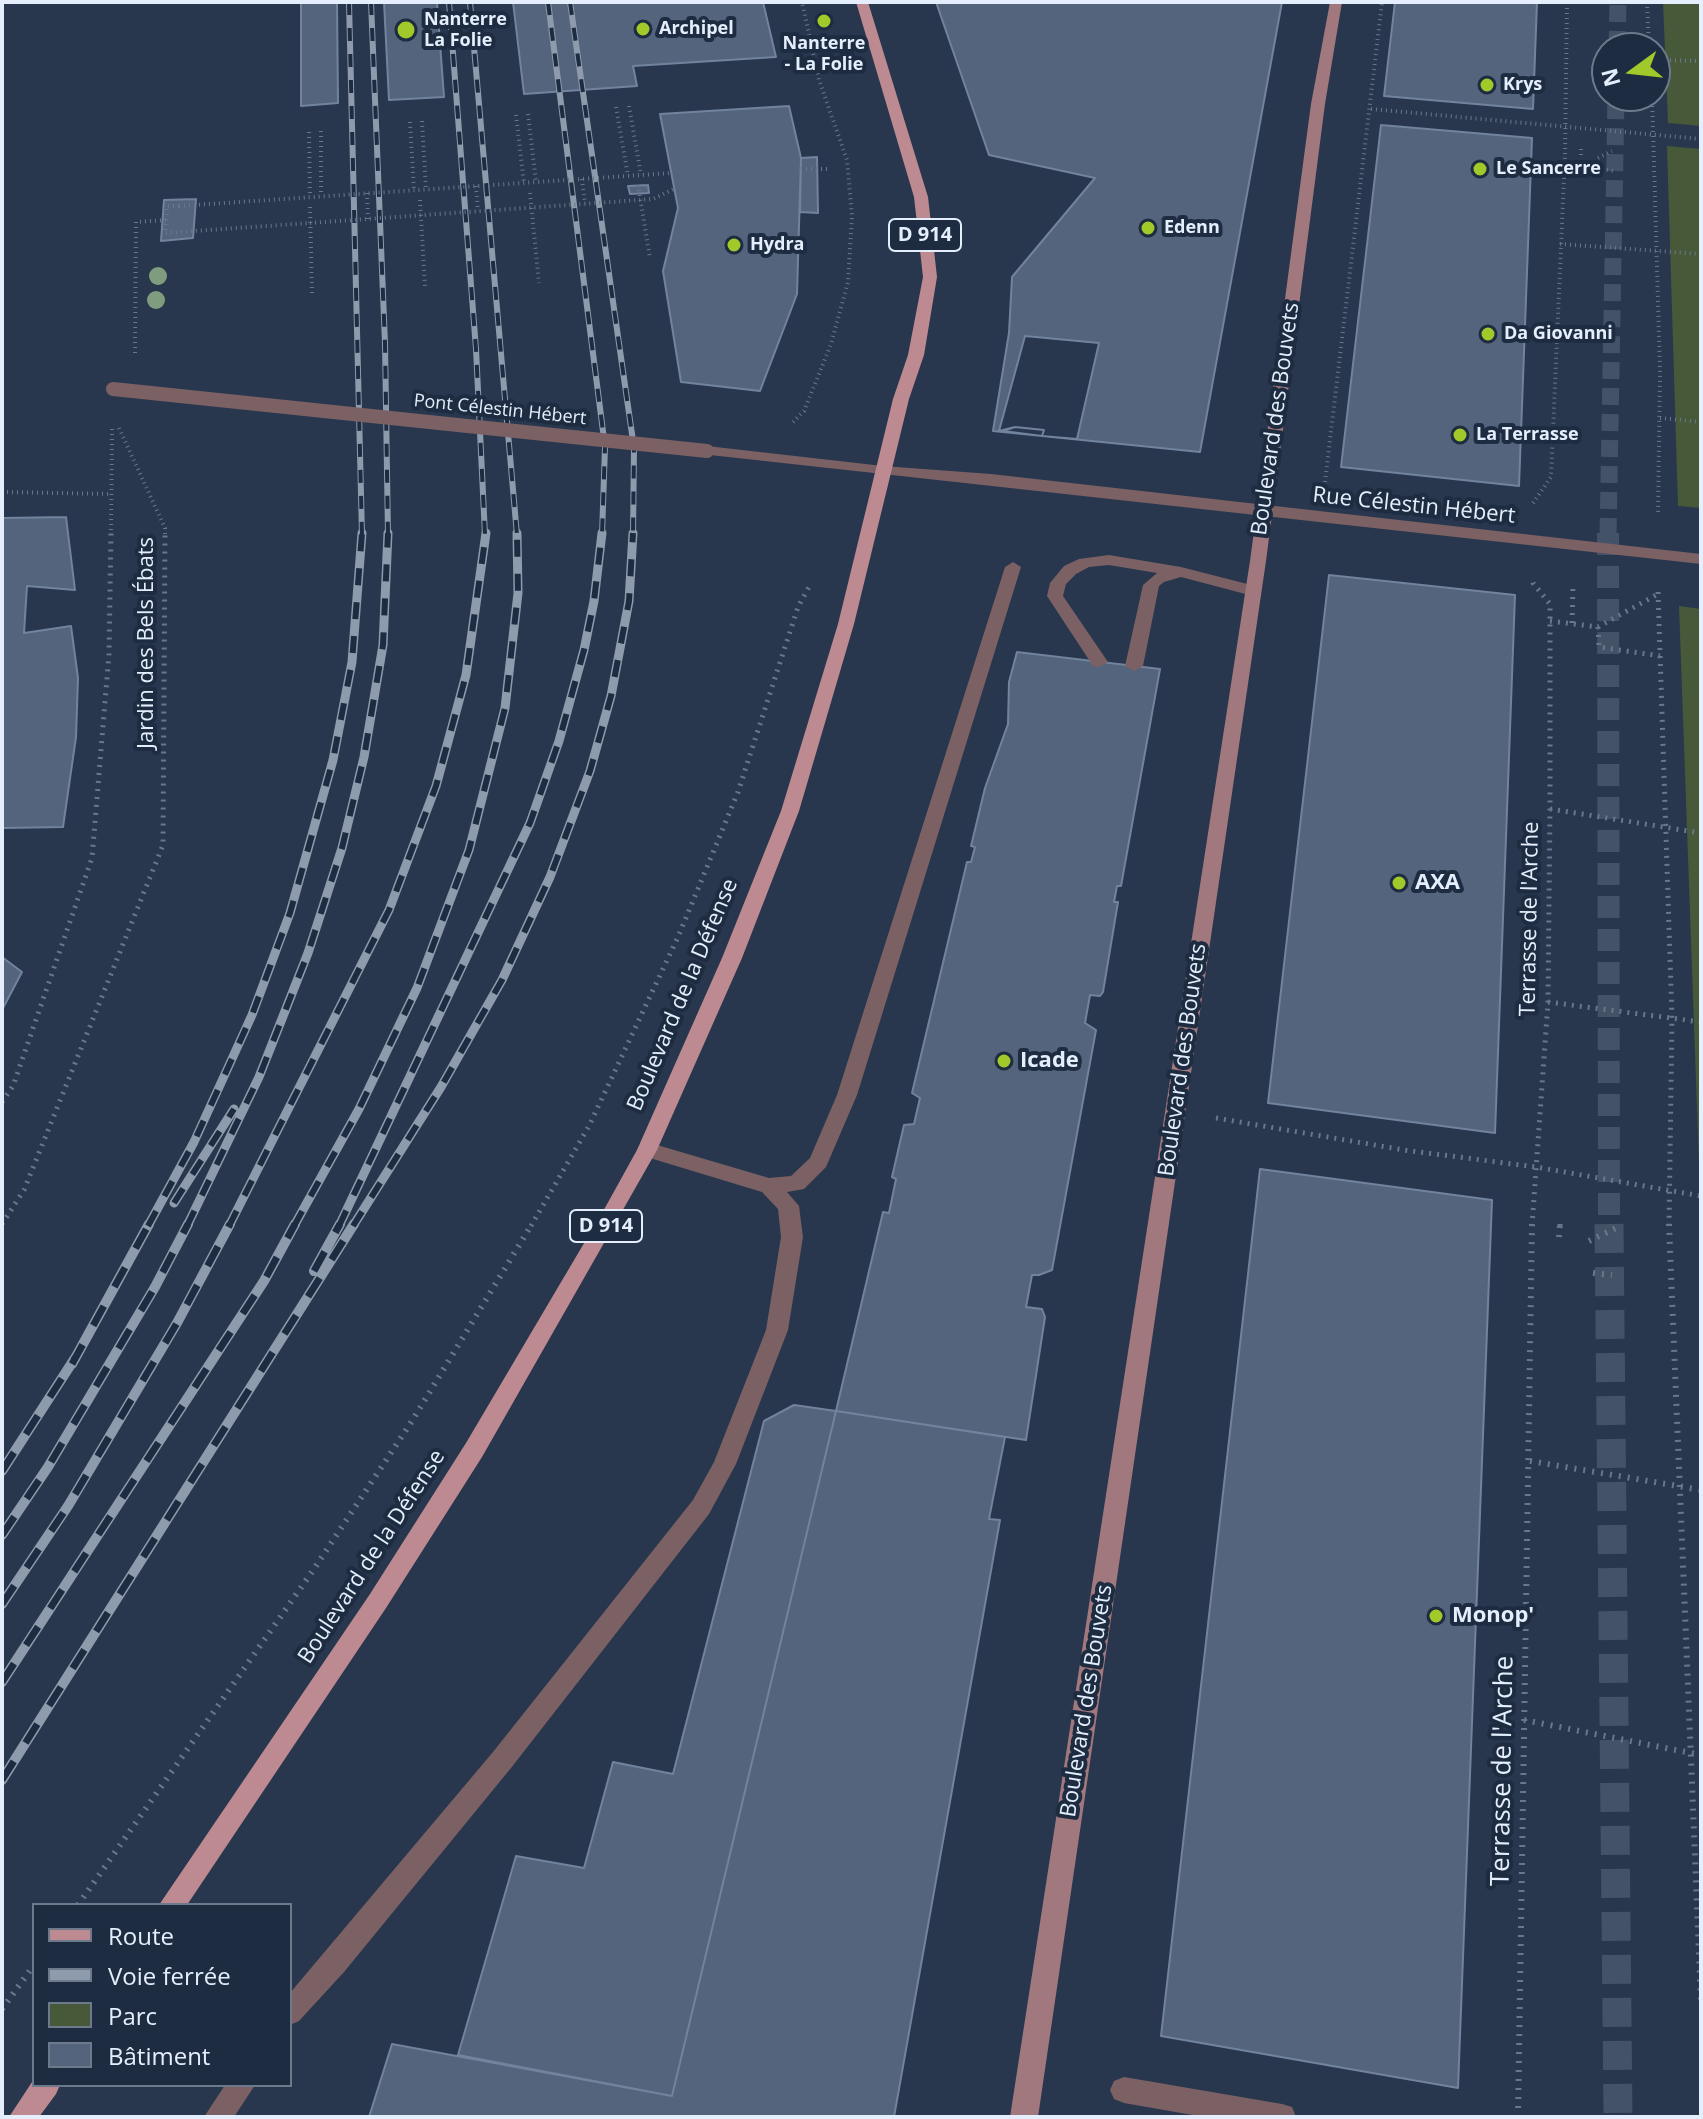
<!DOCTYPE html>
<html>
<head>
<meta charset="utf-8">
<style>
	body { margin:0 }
	#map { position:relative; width:1703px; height:2119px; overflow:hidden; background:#28374d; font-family:"Open Sans",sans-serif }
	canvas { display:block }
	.frame { position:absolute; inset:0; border:4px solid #e4eefc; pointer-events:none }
	.legend { position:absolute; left:32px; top:1903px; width:260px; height:184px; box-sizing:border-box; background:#1e2c42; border:2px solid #6d7a8c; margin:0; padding:10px 14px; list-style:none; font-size:24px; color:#e4eefc }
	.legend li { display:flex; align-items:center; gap:16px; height:40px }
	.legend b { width:40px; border:2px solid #6d7a8c }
	.north { position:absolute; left:1591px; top:32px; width:80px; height:80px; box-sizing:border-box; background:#1e2c42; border:2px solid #6d7a8c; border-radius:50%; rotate:255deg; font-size:22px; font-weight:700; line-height:32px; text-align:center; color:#e4eefc }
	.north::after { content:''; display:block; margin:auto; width:28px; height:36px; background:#a1c92a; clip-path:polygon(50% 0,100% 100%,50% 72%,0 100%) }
</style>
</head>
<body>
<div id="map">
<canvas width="1703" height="2119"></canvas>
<div class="frame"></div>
<ul class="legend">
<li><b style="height:10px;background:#bd8a91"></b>Route</li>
<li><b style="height:10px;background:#8e9bac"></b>Voie ferrée</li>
<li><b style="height:22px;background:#475939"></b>Parc</li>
<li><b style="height:22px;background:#54647c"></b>Bâtiment</li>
</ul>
<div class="north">N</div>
</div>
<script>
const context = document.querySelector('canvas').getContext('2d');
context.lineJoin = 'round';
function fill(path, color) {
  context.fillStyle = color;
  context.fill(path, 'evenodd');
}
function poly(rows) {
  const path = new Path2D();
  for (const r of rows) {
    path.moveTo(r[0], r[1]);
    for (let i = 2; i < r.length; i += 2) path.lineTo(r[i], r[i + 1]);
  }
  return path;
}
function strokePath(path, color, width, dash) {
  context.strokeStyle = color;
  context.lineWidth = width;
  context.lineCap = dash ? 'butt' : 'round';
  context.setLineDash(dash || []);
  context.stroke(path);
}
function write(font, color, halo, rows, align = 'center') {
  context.font = font + ' "Open Sans",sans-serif';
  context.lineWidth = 8;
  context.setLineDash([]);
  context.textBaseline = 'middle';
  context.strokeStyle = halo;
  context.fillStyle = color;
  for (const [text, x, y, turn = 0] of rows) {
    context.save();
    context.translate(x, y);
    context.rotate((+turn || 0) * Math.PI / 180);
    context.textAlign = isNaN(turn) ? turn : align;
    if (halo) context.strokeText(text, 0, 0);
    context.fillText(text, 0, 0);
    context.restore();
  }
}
const green = poly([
	[1663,2,1701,2,1701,126,1668,123],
	[1667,146,1701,149,1701,508,1678,506],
	[1679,606,1701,609,1701,1165,1699,1164]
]);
const building = poly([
	[301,2,337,2,338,103,301,106,301,2],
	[384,2,437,2,444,97,389,100,384,2],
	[513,2,763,2,776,57,633,66,637,86,524,94,513,2],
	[936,2,1282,2,1200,452,993,431,1009,333,1012,277,1095,178,989,155,936,2],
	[1395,2,1537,2,1533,109,1384,96,1395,2],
	[789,106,801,158,797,294,760,391,681,382,663,271,678,208,660,114,789,106],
	[1381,125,1532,138,1519,486,1341,467,1381,125],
	[817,157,818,213,800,212,801,158,817,157],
	[648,185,649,193,630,194,628,186,648,185],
	[196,199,193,238,161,241,164,200,196,199],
	[1025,336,1099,343,1077,439,1042,436,1044,430,1015,427,999,431,1025,336],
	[1015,427,1044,430,1042,436,1003,431,1015,427],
	[66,517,75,590,27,586,24,633,71,626,78,678,76,737,63,827,2,828,2,518,66,517],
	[1329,575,1515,595,1495,1133,1268,1103,1329,575],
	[1017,652,1160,669,1121,886,1117,886,1114,902,1118,902,1103,992,1100,996,1090,995,1085,1023,1096,1030,1052,1270,1039,1275,1032,1275,1026,1307,1042,1309,1045,1317,1026,1440,836,1411,883,1212,889,1213,896,1179,892,1177,904,1125,914,1124,920,1098,912,1093,967,862,971,862,975,847,971,846,985,788,1008,724,1009,682,1017,652],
	[2,957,22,972,2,1010,2,957],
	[1260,1169,1492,1200,1458,2088,1161,2036,1260,1169],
	[794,1405,836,1411,672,2096,458,2055,516,1856,584,1868,613,1762,673,1774,764,1421,794,1405],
	[836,1411,1005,1437,989,1519,1000,1520,894,2117,369,2117,392,2044,672,2096,836,1411]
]);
const highwayTunnelFar2 = poly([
	[1617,48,1618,2],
	[1608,535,1616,96]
]);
const highwayTunnelFar1 = poly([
	[1608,533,1609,1226]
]);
const highwayTunnel = poly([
	[1609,1224,1618,2117]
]);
const pathFar2 = poly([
	[1647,2,1649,48],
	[1655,60,1701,61],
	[1652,96,1660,370,1658,515],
	[629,106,641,175],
	[616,107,628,176],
	[1371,109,1701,139],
	[528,114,536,182],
	[516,115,524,183],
	[422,121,426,189],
	[410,122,414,190],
	[321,131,321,196],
	[309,132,310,197],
	[1581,149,1581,156],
	[1598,158,1612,151],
	[1597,168,1614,171],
	[801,169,827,169],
	[582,179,585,204],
	[638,185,650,258],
	[476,186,478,211],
	[367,193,368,219],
	[530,193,539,283],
	[420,200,425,287],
	[179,206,167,206,165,233,310,223],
	[310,207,312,295],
	[1560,244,1701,254],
	[135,353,136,222,166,220],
	[1660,418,1701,422],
	[793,422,804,411,831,344,848,282,852,216,847,160,819,80,802,2],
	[119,428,165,528,165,535],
	[1325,482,1382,2],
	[2,492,110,494],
	[1533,503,1551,477,1565,154,1567,2],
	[111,535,112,429]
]);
const pathFar1 = poly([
	[1658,592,1672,1018,1669,1226],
	[1550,621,1598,627,1658,594],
	[1572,623,1573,586],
	[1598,627,1599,647,1660,656],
	[1550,809,1701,833],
	[1548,1002,1701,1022],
	[2,1102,13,1086,92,858,109,654,111,533],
	[1216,1118,1404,1150,1536,1167,1701,1196],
	[2,1224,24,1190,163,845,165,533],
	[531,1226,589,1126,678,937,738,792,798,607,810,585],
	[1532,1226,1548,1002,1550,809,1550,604,1533,583,1532,577],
	[1560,1226,1560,1219]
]);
const path = poly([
	[1669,1224,1701,2002],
	[1559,1237,1560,1224],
	[1589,1241,1616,1228],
	[1593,1273,1612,1275],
	[1530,1461,1701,1490],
	[1524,1720,1701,1755],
	[78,1905,314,1569,412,1421,532,1224],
	[2,2009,34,1965],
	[1518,2117,1532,1224]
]);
const lane = poly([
	[1109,555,1181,567,1259,587,1261,591,1253,596,1181,577,1164,582,1159,586,1143,666,1134,671,1125,666,1143,585,1157,573,1109,565,1089,567,1076,574,1066,584,1063,596,1108,662,1099,667,1093,666,1047,596,1050,583,1064,566,1079,559,1109,555],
	[1013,562,1021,567,857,1095,826,1167,804,1189,787,1192,799,1206,803,1237,788,1330,736,1464,709,1514,511,1768,344,1972,299,2021,290,2025,290,1993,493,1752,693,1500,714,1462,766,1330,781,1237,778,1209,762,1192,640,1155,637,1150,640,1145,647,1142,769,1178,791,1176,810,1158,837,1095,1005,567,1013,562],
	[1124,2077,1282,2104,1292,2107,1296,2117,1204,2117,1124,2103,1114,2099,1110,2090,1114,2081,1124,2077],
	[225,2085,255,2085,234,2117,204,2117,225,2085]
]);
const street = poly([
	[707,446,883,466,991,474,1701,554,1701,564,701,454,701,448,707,446]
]);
const secondary = poly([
	[1330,2,1342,2,1325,104,1266,561,1038,2117,1010,2117,1250,561,1311,104,1330,2]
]);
const primary = poly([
	[856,2,868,2,928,197,937,277,924,355,909,399,854,624,799,811,742,958,657,1150,482,1457,386,1608,187,1905,159,1905,370,1594,466,1443,606,1206,637,1150,722,958,781,811,838,624,893,399,908,355,923,277,914,197,856,2],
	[34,2079,34,2085,60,2085,56,2094,39,2117,9,2117,34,2079]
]);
const railFar2 = poly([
	[349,2,362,535],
	[371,2,385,343,388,535],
	[449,2,476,349,485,535],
	[470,2,517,535],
	[548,2,605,447,602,535],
	[570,2,634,448,633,535]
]);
const railFar1 = poly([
	[174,1203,234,1109],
	[148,1226,194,1142,252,1015,290,913,333,760,352,662,362,533],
	[187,1226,259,1077,308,953,342,848,364,757,383,645,388,533],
	[229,1226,389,910,436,786,466,675,486,533],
	[294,1226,359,1109,417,988,469,850,505,708,518,593,517,533],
	[339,1226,530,823,559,741,584,650,594,601,602,533],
	[353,1226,441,1087,502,980,550,877,590,771,611,696,629,601,633,533]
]);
const rail = poly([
	[314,1271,340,1224],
	[72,1364,149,1224],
	[2,1471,77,1355],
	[2,1535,48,1467,155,1287,188,1224],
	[2,1604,68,1506,177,1323,230,1224],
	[2,1682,264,1281,295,1224],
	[2,1780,354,1224]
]);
const pathBridge = poly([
	[179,206,671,173],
	[310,223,653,199,674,189]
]);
const streetBridge = poly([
	[113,389,707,451]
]);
const trees = [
	[158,276],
	[156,300]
];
const markers = [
	[824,21,8,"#a1c92a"],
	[643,29,8,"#a1c92a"],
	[406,30,10,"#a1c92a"],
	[1487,85,8,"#a1c92a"],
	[1480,169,8,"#a1c92a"],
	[1148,228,8,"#a1c92a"],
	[734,245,8,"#a1c92a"],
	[1488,334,8,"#a1c92a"],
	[1460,435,8,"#a1c92a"],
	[1399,883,8,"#a1c92a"],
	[1004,1061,8,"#a1c92a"],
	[1436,1616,8,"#a1c92a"]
];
const farPoinames = [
	["Nanterre",424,20],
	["La Folie",424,41],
	["Archipel",659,29],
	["Nanterre",824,44,"center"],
	["- La Folie",824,65,"center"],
	["Krys",1503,85],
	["Le Sancerre",1496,169],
	["Edenn",1164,228],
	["Hydra",750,245],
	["Da Giovanni",1504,334],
	["La Terrasse",1476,435]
];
const farStreetnames = [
	["Pont Célestin Hébert",500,410,6]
];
const shields = [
	[925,235,72],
	[606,1226,72]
];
const shieldNames = [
	["D 914",925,235],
	["D 914",606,1226]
];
const streetNames = [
	["Boulevard des Bouvets",1276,419,-82],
	["Rue Célestin Hébert",1414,506,6],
	["Jardin des Bels Ébats",147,643,-90],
	["Terrasse de l'Arche",1530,919,-89],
	["Boulevard de la Défense",683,995,-67],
	["Boulevard des Bouvets",1183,1060,-82],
	["Boulevard de la Défense",372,1557,-57],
	["Boulevard des Bouvets",1087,1701,-81]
];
const poiNames = [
	["AXA",1415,883],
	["Icade",1020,1061],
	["Monop'",1452,1616]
];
const nearStreetnames = [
	["Terrasse de l'Arche",1503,1771,-89]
];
fill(green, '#475939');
fill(building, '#54647c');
strokePath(building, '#72839d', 2);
strokePath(highwayTunnelFar2, '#445267', 17, [17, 9]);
strokePath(highwayTunnelFar1, '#445267', 22, [22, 11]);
strokePath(highwayTunnel, '#445267', 29, [29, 14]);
strokePath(pathFar2, '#6a778b', 4, [1, 4]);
strokePath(pathFar1, '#6a778b', 5, [2, 6]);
strokePath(path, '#6a778b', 6, [2, 7]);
fill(lane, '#7b6164');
fill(street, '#7b6164');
fill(secondary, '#a0787d');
fill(primary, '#bd8a91');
strokePath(railFar2, '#8e9bac', 6);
strokePath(railFar1, '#8e9bac', 9);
strokePath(rail, '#8e9bac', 10);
strokePath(railFar2, '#1e2c42', 4, [13]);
strokePath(railFar1, '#1e2c42', 6, [17]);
strokePath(rail, '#1e2c42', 7, [22]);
strokePath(pathBridge, '#6a778b', 4, [1, 4]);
strokePath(streetBridge, '#7b6164', 14);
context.fillStyle = '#7f9d7e';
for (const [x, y] of trees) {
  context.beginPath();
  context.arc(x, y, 9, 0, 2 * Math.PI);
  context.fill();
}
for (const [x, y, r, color] of markers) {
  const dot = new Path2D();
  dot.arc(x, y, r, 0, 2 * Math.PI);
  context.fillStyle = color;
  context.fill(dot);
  strokePath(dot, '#1e2c42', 3);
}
write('bold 18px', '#e4eefc', '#1e2c42', farPoinames, 'left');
write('18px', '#e4eefc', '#1e2c42', farStreetnames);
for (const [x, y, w] of shields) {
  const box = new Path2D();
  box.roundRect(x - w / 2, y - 16, w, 32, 6);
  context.fillStyle = '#1e2c42';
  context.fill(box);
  strokePath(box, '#e4eefc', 2);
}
write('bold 20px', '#e4eefc', null, shieldNames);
write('22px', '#e4eefc', '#1e2c42', streetNames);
write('bold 22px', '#e4eefc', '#1e2c42', poiNames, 'left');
write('26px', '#e4eefc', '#1e2c42', nearStreetnames);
</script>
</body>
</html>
